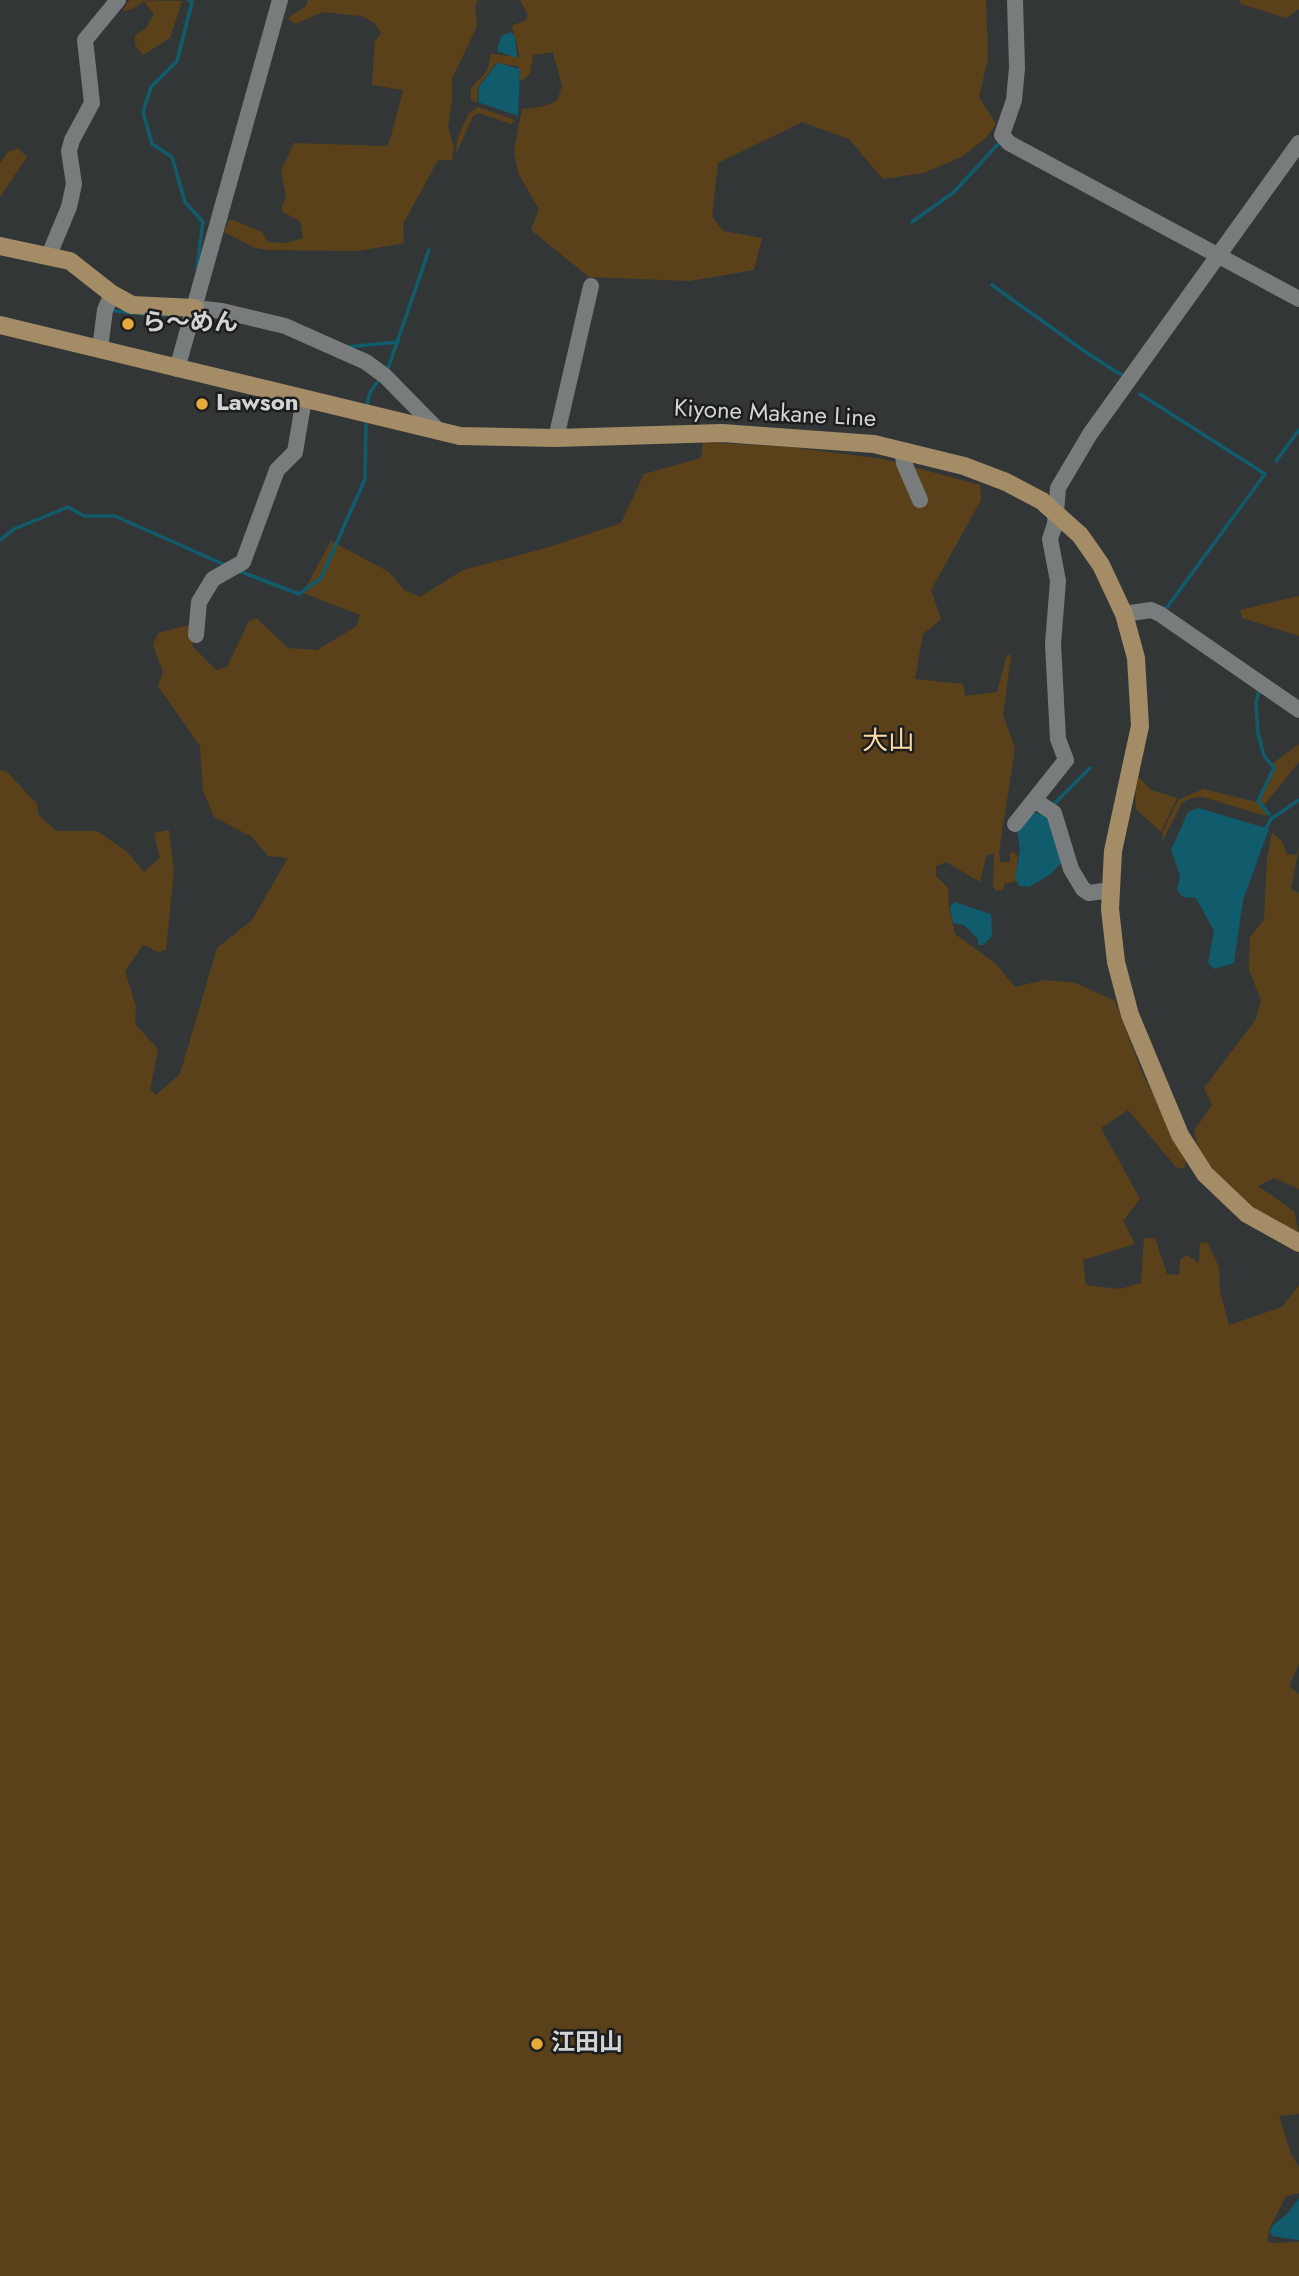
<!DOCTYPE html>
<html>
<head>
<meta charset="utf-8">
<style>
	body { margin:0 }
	canvas { display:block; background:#333637 }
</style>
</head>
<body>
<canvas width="1299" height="2276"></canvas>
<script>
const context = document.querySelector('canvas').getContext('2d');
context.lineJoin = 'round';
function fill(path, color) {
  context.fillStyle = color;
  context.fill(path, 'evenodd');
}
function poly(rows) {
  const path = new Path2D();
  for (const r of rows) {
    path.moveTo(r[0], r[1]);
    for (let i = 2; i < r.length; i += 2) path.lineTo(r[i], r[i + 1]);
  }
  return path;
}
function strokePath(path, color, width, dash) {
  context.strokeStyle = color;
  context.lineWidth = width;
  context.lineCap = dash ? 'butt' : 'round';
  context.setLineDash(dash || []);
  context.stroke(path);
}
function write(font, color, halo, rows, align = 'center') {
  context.font = font + ' Jost,"Noto Sans JP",sans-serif';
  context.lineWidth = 5;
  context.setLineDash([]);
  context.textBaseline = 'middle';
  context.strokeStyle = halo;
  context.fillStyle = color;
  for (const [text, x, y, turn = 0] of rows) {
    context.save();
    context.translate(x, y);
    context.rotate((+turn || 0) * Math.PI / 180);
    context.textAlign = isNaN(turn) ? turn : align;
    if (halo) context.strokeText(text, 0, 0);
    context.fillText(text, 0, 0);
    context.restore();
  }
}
const green = poly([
	[129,0,182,1,170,38,143,55,135,45,135,35,146,28,154,14,144,1,132,9,123,11],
	[308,0,478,0,475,7,477,26,452,79,452,101,448,127,454,148,452,160,438,160,403,224,404,243,359,251,269,250,255,248,224,232,229,220,233,220,262,232,268,242,287,243,303,238,300,221,281,211,286,195,281,171,294,143,387,146,390,140,403,90,372,85,375,40,381,34,375,23,361,16,323,12,295,24,288,18,306,6],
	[520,0,986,0,988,59,979,97,996,124,987,137,961,157,924,173,883,179,849,139,802,122,718,163,712,216,723,231,762,238,754,270,690,281,589,277,531,230,539,209,518,173,514,151,522,109,541,107,557,101,562,86,553,52,533,55,530,74,523,80,520,80,518,66,496,63,478,87,477,103,471,100,471,88,487,71,491,54,520,57,512,26,526,20,528,15],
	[1239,0,1299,0,1299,9,1286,18,1241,4],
	[478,107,515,120,511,124,479,113,473,116,456,154,457,140,469,113],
	[18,148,27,157,0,197,0,163,8,152],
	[703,442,790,447,883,459,980,485,981,500,931,590,941,619,923,634,915,679,963,684,965,696,997,692,1007,655,1011,655,1003,715,1015,748,999,852,1000,862,1010,862,1010,853,1014,852,1018,857,1015,882,1005,883,1003,890,996,891,993,886,994,853,986,856,980,882,946,862,936,866,936,876,948,888,949,909,955,934,995,963,1015,987,1044,980,1076,983,1115,1001,1141,1070,1186,1162,1184,1169,1176,1167,1128,1110,1101,1128,1140,1199,1123,1221,1135,1244,1083,1260,1086,1285,1120,1289,1141,1283,1144,1238,1155,1238,1167,1274,1179,1275,1180,1260,1187,1255,1199,1263,1200,1243,1207,1242,1219,1267,1220,1292,1229,1325,1282,1307,1299,1285,1299,1664,1289,1686,1299,1694,1299,2114,1279,2116,1291,2154,1299,2167,1299,2193,1286,2196,1270,2227,1267,2240,1271,2243,1299,2242,1299,2276,0,2276,0,770,6,771,37,804,38,814,56,831,97,831,126,851,144,872,160,858,154,833,169,830,174,871,166,950,159,952,143,945,125,971,136,1007,135,1024,158,1049,150,1090,156,1095,180,1074,217,948,252,920,288,858,268,856,252,837,214,817,203,791,200,746,158,686,163,672,153,645,158,633,189,625,193,647,216,670,227,667,249,621,256,618,288,648,317,650,357,626,360,615,303,593,331,541,389,572,404,590,420,597,463,570,546,548,621,523,644,474,701,458],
	[1299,596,1299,636,1242,618,1240,610],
	[1299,744,1299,762,1264,805,1259,800,1276,767,1272,764],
	[1139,777,1151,790,1177,798,1161,832,1136,809,1135,786],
	[1203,789,1257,802,1266,812,1266,816,1203,797,1191,798,1182,803,1162,842,1163,831,1178,800],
	[1272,833,1282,841,1287,854,1296,855,1299,848,1291,889,1299,893,1299,1189,1274,1178,1258,1186,1294,1211,1299,1234,1285,1228,1232,1193,1199,1151,1194,1131,1212,1105,1204,1088,1256,1019,1261,1000,1249,970,1250,937,1264,920,1267,859]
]);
const water = poly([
	[511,32,515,36,517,58,497,51,501,36],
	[497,63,520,69,518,116,478,102,479,87],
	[1199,808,1269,829,1243,900,1234,963,1214,969,1208,963,1214,931,1196,898,1183,897,1177,890,1180,876,1171,850,1188,812],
	[1033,812,1049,816,1062,862,1051,874,1029,887,1020,886,1015,879,1020,850,1017,830],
	[954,902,991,914,992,936,983,945,978,945,978,939,964,925,953,923,950,907],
	[1299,2198,1299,2240,1272,2236,1270,2231,1273,2225,1288,2213]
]);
const stream = poly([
	[189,0,192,2,177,61,151,87,143,112,152,144,172,157,185,202,203,222,197,268],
	[912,222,954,192,1000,142],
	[992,285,1090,355,1125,377],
	[109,310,133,313],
	[140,314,171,315],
	[347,347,398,342],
	[387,371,429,250],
	[1140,394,1265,474],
	[367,405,370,392,380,379],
	[1276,461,1299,430],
	[0,540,14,529,68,507,84,516,115,516,225,565],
	[239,571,299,594,321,578,365,479,366,424],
	[1165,610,1265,474],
	[1259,690,1256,704,1258,733,1264,756,1274,768,1258,801,1269,814],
	[1051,807,1090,768],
	[1265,830,1271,819,1299,800]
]);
const minor = poly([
	[1015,0,1017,68,1014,100,1002,135,1009,143,1299,299],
	[49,255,69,207,74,184,69,151,72,140,92,103,85,40,118,0],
	[195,308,222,311,285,326,366,362,385,376,440,432],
	[100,349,105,310,112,294],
	[177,369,280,0],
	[556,438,591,286],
	[902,450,904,463,920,500],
	[1124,614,1151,610,1160,614,1299,710],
	[196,635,199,602,213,579,243,562,277,470,295,452,304,399],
	[1034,800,1054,813,1071,869,1083,889,1089,893,1111,890],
	[1015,824,1066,760,1058,739,1053,644,1058,581,1050,539,1055,524,1058,488,1090,434,1299,143]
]);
const major = poly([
	[0,246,70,261,112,294,132,305,195,308],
	[0,325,460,436,556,438,722,433,874,444,964,466,1006,482,1042,501,1080,535,1101,565,1124,614,1136,658,1140,726,1113,851,1110,909,1116,962,1130,1015,1180,1135,1205,1174,1247,1214,1299,1243]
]);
const markers = [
	[128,324,7,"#eaaa39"],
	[202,404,7,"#eaaa39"],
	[537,2044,7,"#eaaa39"]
];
const poiNames = [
	["ら～めん",142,324],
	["Lawson",216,404],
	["江田山",551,2044]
];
const streetNames = [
	["Kiyone Makane Line",775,415,3]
];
const neighbourhoodNames = [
	["大山",888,743]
];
fill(green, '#5a4119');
fill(water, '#105b6c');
strokePath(stream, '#105b6c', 3.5);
strokePath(minor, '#787c7d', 16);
strokePath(major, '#a48c66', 18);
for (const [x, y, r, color] of markers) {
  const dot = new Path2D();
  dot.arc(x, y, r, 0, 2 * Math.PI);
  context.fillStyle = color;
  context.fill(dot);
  strokePath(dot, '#1c1d1e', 2.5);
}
write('bold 24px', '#d2d4d5', '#1c1d1e', poiNames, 'left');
write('24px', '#d2d4d5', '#1c1d1e', streetNames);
write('26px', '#fedaa4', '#1c1d1e', neighbourhoodNames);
</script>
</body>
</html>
